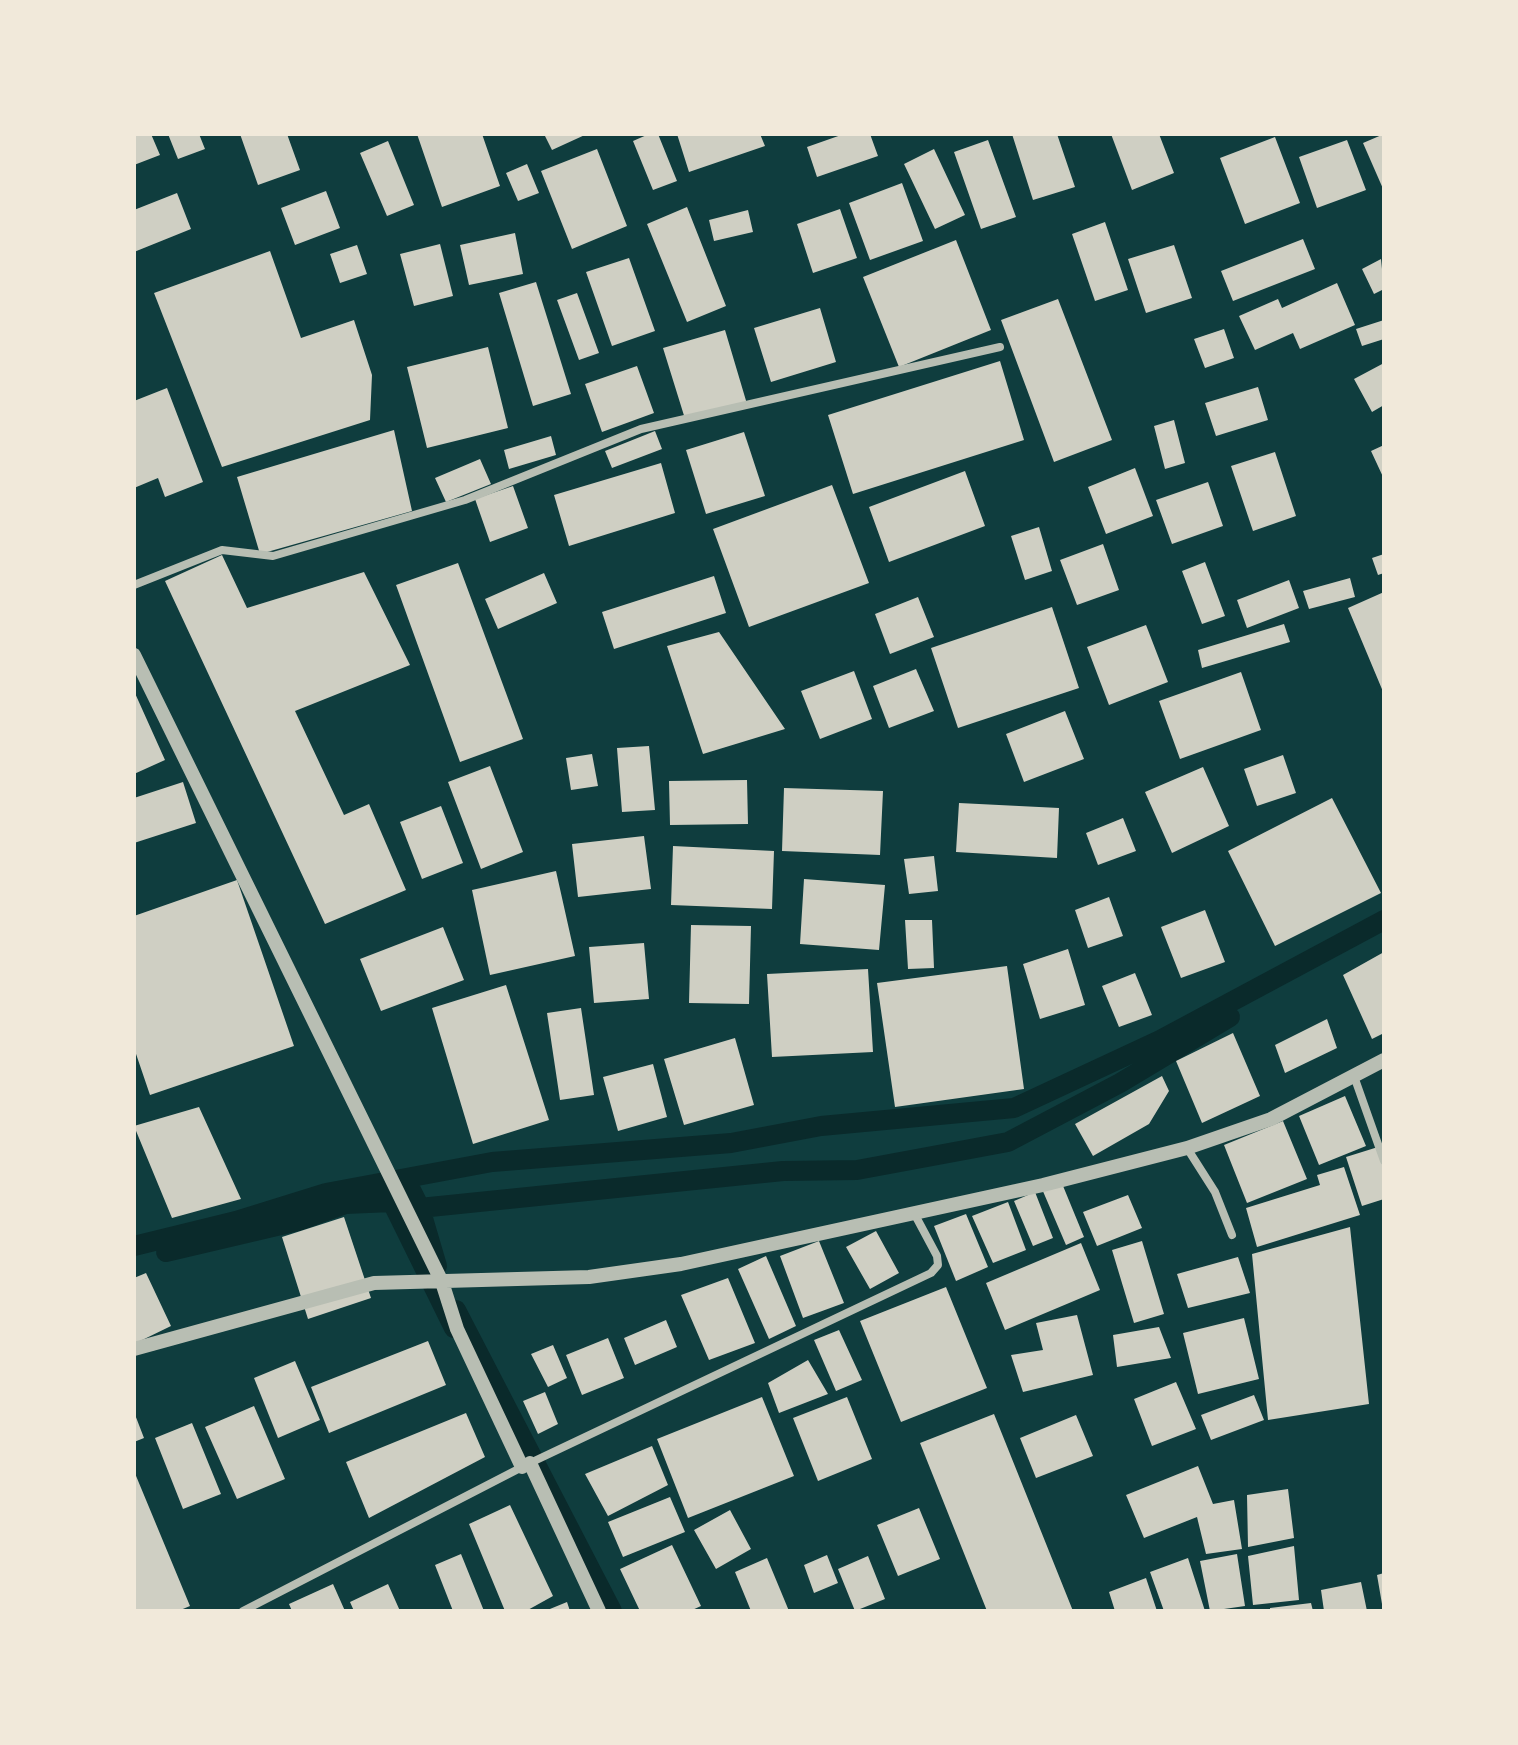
<!DOCTYPE html>
<html>
<head>
<meta charset="utf-8">
<style>
	body { margin:0 }
	#map { position:relative; width:1518px; height:1745px; overflow:hidden; background:#0f3d3e; font-family:"PT Sans",sans-serif }
	canvas { display:block }
	.frame { position:absolute; inset:0; border:136px solid #f1e9da; pointer-events:none }
</style>
</head>
<body>
<div id="map">
<canvas width="1518" height="1745"></canvas>
<div class="frame"></div>
</div>
<script>
const context = document.querySelector('canvas').getContext('2d');
context.lineJoin = 'round';
function poly(rows) {
  const path = new Path2D();
  for (const r of rows) {
    path.moveTo(r[0], r[1]);
    for (let i = 2; i < r.length; i += 2) path.lineTo(r[i], r[i + 1]);
  }
  return path;
}
function strokePath(path, color, width, dash) {
  context.strokeStyle = color;
  context.lineWidth = width;
  context.lineCap = dash ? 'butt' : 'round';
  context.setLineDash(dash || []);
  context.stroke(path);
}
function fill(path, color) {
  context.fillStyle = color;
  context.fill(path, 'evenodd');
}
const stream = poly([
	[388,1187,408,1184,420,1208,437,1266],
	[420,1208,783,1171,857,1170,1008,1142,1120,1083,1230,1017],
	[134,1246,236,1221,326,1193,492,1162,731,1143,821,1126,1014,1108,1160,1040,1384,920],
	[166,1252,298,1221,345,1204,392,1202,454,1328],
	[456,1310,612,1611]
]);
const building = poly([
	[134,134,151,134,160,155,134,165],
	[168,134,199,134,205,149,178,159],
	[240,134,287,134,300,170,258,185],
	[417,134,482,134,500,186,442,207],
	[544,134,587,134,552,150],
	[649,134,658,134,677,181,653,190,633,141],
	[677,134,760,134,765,146,689,172],
	[844,134,870,134,878,156,817,177,807,147],
	[1012,134,1057,134,1075,187,1033,200],
	[1111,134,1159,134,1174,173,1132,190],
	[1384,134,1384,191,1363,143],
	[1275,137,1300,203,1245,224,1220,158],
	[988,140,1016,217,981,229,954,152],
	[1347,140,1366,190,1317,208,1299,157],
	[388,141,414,205,387,216,360,153],
	[597,149,627,226,572,249,541,171],
	[934,149,965,215,935,229,904,164],
	[527,164,539,193,518,201,506,173],
	[902,183,923,241,870,260,849,203],
	[326,191,340,228,295,245,281,208],
	[177,193,191,229,134,252,134,210],
	[687,207,726,306,687,322,647,224],
	[840,209,857,258,813,273,797,224],
	[748,210,753,232,714,241,709,220],
	[1105,222,1128,290,1095,301,1072,234],
	[515,233,523,274,469,285,460,245],
	[1303,239,1315,269,1233,301,1221,271],
	[956,240,991,330,899,367,863,277],
	[440,244,453,296,414,306,400,254],
	[357,245,367,274,340,283,330,254],
	[1174,245,1192,298,1146,313,1128,259],
	[270,251,301,338,354,320,372,375,370,420,222,467,154,293],
	[629,258,655,331,612,346,586,272],
	[1381,259,1384,289,1374,294,1362,269],
	[536,282,571,394,533,406,499,293],
	[1337,283,1355,325,1300,349,1293,333,1255,350,1239,316,1278,299,1282,308],
	[577,293,599,353,579,360,557,300],
	[1058,299,1112,440,1054,462,1001,320],
	[820,308,836,362,771,382,754,328],
	[1384,320,1384,339,1362,346,1356,329],
	[1224,329,1234,358,1205,368,1194,339],
	[725,330,747,404,686,422,663,348],
	[488,347,508,428,427,448,407,367],
	[1000,361,1024,440,853,494,828,415],
	[1384,363,1384,405,1372,412,1354,379],
	[637,366,654,413,602,432,585,384],
	[1258,387,1268,420,1216,436,1205,403],
	[167,388,203,482,165,497,158,478,134,488,134,401],
	[1174,420,1185,463,1165,469,1154,426],
	[394,430,412,511,260,554,237,477],
	[655,431,662,449,612,468,605,451],
	[744,432,765,496,706,514,686,450],
	[551,436,556,455,509,469,504,450],
	[1384,445,1384,479,1371,451],
	[1275,452,1296,516,1253,531,1231,466],
	[480,459,491,484,446,502,435,478],
	[661,463,675,513,569,546,554,495],
	[1135,468,1153,516,1106,534,1088,487],
	[965,471,985,526,889,562,869,507],
	[1208,482,1223,526,1172,544,1156,500],
	[832,485,869,583,749,627,713,529],
	[513,486,528,528,490,542,475,499],
	[1039,527,1052,571,1025,580,1011,536],
	[1103,544,1119,590,1077,605,1060,560],
	[1384,554,1384,573,1378,575,1372,558],
	[222,555,247,608,364,572,410,665,295,711,344,815,369,804,406,890,325,924,165,581],
	[1205,562,1225,616,1202,624,1182,571],
	[458,563,523,739,460,762,396,585],
	[544,573,557,603,498,629,485,599],
	[714,576,726,613,614,649,602,612],
	[1350,578,1355,597,1309,609,1303,591],
	[1289,580,1299,608,1247,628,1237,600],
	[1384,592,1384,694,1348,608],
	[918,597,934,637,890,654,875,614],
	[1052,607,1079,688,958,728,931,648],
	[1284,624,1290,642,1202,668,1198,650],
	[1146,625,1168,682,1109,705,1087,647],
	[719,632,785,729,703,754,667,646],
	[916,669,934,711,889,728,873,686],
	[854,671,872,719,820,739,801,691],
	[1241,672,1261,730,1180,759,1159,701],
	[134,691,165,760,134,774],
	[1065,711,1084,759,1024,782,1006,734],
	[649,746,655,810,622,812,617,748],
	[592,754,598,786,571,790,566,758],
	[1283,755,1296,793,1257,806,1244,769],
	[490,766,523,852,481,869,448,782],
	[1203,767,1229,826,1172,853,1145,792],
	[747,780,748,824,670,825,669,781],
	[183,782,196,823,134,843,134,798],
	[784,788,883,791,880,855,782,851],
	[1332,798,1381,893,1275,946,1228,851],
	[959,803,1059,808,1057,858,956,852],
	[441,806,463,863,422,879,400,822],
	[1123,818,1136,851,1098,865,1086,833],
	[644,836,651,889,578,897,572,844],
	[673,846,774,851,772,909,671,905],
	[934,856,938,891,909,894,904,859],
	[556,871,575,956,490,975,472,890],
	[804,879,885,885,879,950,800,944],
	[237,880,294,1046,150,1095,134,1048,134,916],
	[1109,897,1123,936,1088,948,1075,910],
	[1205,910,1225,962,1181,978,1161,927],
	[905,920,932,920,934,968,908,969],
	[691,925,751,926,749,1004,689,1003],
	[443,927,464,980,381,1011,360,959],
	[644,943,649,999,594,1003,589,947],
	[1068,949,1085,1005,1040,1019,1023,964],
	[1384,952,1384,1033,1372,1039,1343,975],
	[1007,966,1024,1089,895,1107,877,983],
	[868,969,873,1052,772,1057,767,974],
	[1135,973,1152,1015,1119,1027,1102,986],
	[506,985,549,1120,473,1144,432,1008],
	[581,1008,594,1095,560,1100,547,1013],
	[1327,1019,1337,1048,1285,1073,1275,1045],
	[1233,1033,1260,1096,1202,1123,1176,1061],
	[735,1038,754,1105,684,1125,664,1059],
	[653,1064,667,1117,618,1131,603,1077],
	[1162,1076,1169,1091,1149,1124,1093,1156,1075,1124],
	[1345,1096,1366,1146,1319,1165,1299,1116],
	[199,1107,241,1199,172,1218,134,1126],
	[1283,1121,1307,1179,1247,1203,1224,1145],
	[1378,1147,1384,1164,1384,1199,1362,1206,1346,1157],
	[1344,1167,1360,1215,1257,1247,1246,1208,1320,1185,1317,1175],
	[1061,1181,1084,1237,1066,1245,1042,1189],
	[1035,1192,1053,1238,1033,1246,1014,1201],
	[1128,1195,1142,1228,1097,1246,1083,1212],
	[1008,1202,1026,1250,993,1263,972,1216],
	[966,1214,988,1267,956,1281,934,1226],
	[344,1217,371,1298,308,1319,282,1237],
	[1350,1227,1369,1404,1268,1420,1252,1254],
	[876,1231,899,1273,870,1289,846,1247],
	[819,1241,844,1303,803,1318,780,1256],
	[1142,1241,1164,1314,1134,1323,1112,1250],
	[1081,1243,1100,1290,1005,1330,986,1283],
	[766,1256,796,1326,769,1339,738,1269],
	[1238,1257,1250,1293,1188,1308,1177,1274],
	[146,1273,171,1326,134,1344,134,1278],
	[728,1278,755,1343,709,1360,681,1295],
	[946,1287,987,1388,901,1422,860,1321],
	[1077,1315,1093,1375,1023,1392,1011,1355,1043,1350,1036,1323],
	[1244,1318,1259,1379,1198,1394,1183,1333],
	[666,1320,677,1347,635,1365,624,1338],
	[1159,1327,1171,1358,1117,1367,1113,1335],
	[839,1330,862,1380,836,1391,814,1340],
	[608,1338,624,1378,582,1395,566,1355],
	[428,1341,446,1385,329,1433,311,1387],
	[553,1345,567,1378,548,1387,531,1354],
	[808,1360,828,1394,779,1413,768,1383],
	[295,1361,320,1420,278,1438,254,1378],
	[1176,1382,1196,1429,1152,1446,1134,1399],
	[545,1392,558,1424,538,1434,523,1401],
	[1254,1395,1264,1420,1211,1440,1201,1415],
	[762,1397,794,1476,688,1518,657,1439],
	[847,1397,872,1459,818,1481,793,1418],
	[254,1406,285,1479,237,1499,205,1427],
	[134,1412,144,1438,134,1442],
	[466,1413,485,1457,369,1518,346,1462],
	[994,1414,1073,1611,987,1611,920,1443],
	[1076,1415,1093,1456,1036,1478,1020,1438],
	[192,1423,221,1494,183,1509,155,1438],
	[652,1446,668,1485,608,1516,585,1474],
	[1198,1466,1213,1504,1234,1500,1242,1549,1206,1554,1197,1517,1144,1538,1126,1495],
	[134,1471,190,1606,178,1611,134,1611],
	[1288,1489,1294,1538,1248,1547,1247,1495],
	[670,1497,685,1532,623,1557,608,1522],
	[510,1505,553,1596,526,1611,505,1611,469,1524],
	[919,1508,940,1559,898,1576,877,1525],
	[730,1510,751,1549,716,1569,694,1530],
	[672,1545,701,1606,690,1611,640,1611,620,1569],
	[1294,1546,1299,1600,1253,1605,1248,1556],
	[461,1554,484,1611,453,1611,435,1565],
	[1237,1554,1245,1606,1210,1611,1200,1561],
	[827,1555,838,1583,814,1593,804,1565],
	[868,1556,885,1599,855,1611,838,1569],
	[767,1558,789,1611,751,1611,735,1572],
	[1188,1558,1205,1611,1164,1611,1150,1572],
	[1384,1573,1384,1604,1382,1604,1377,1575],
	[1146,1578,1157,1611,1115,1611,1109,1592],
	[1361,1582,1367,1611,1324,1611,1321,1590],
	[333,1584,345,1611,292,1611,289,1604],
	[388,1584,400,1611,354,1611,350,1602],
	[567,1602,570,1611,545,1611],
	[1311,1603,1313,1611,1270,1611,1270,1608]
]);
const minor = poly([
	[134,585,222,550,273,556,465,500,641,429,1000,347],
	[1355,1079,1384,1161],
	[1187,1148,1215,1192,1232,1235],
	[243,1611,530,1463,931,1273,938,1265,937,1256,914,1213]
]);
const tertiary = poly([
	[134,655,442,1282,457,1329,522,1467],
	[134,1349,374,1283,589,1277,681,1264,1043,1185,1187,1148,1271,1119,1384,1060],
	[530,1463,599,1611]
]);
strokePath(stream, '#0a2a2b', 20);
fill(building, '#cfcfc3');
strokePath(minor, '#b8beb3', 8);
strokePath(tertiary, '#b8beb3', 14);
</script>
</body>
</html>
